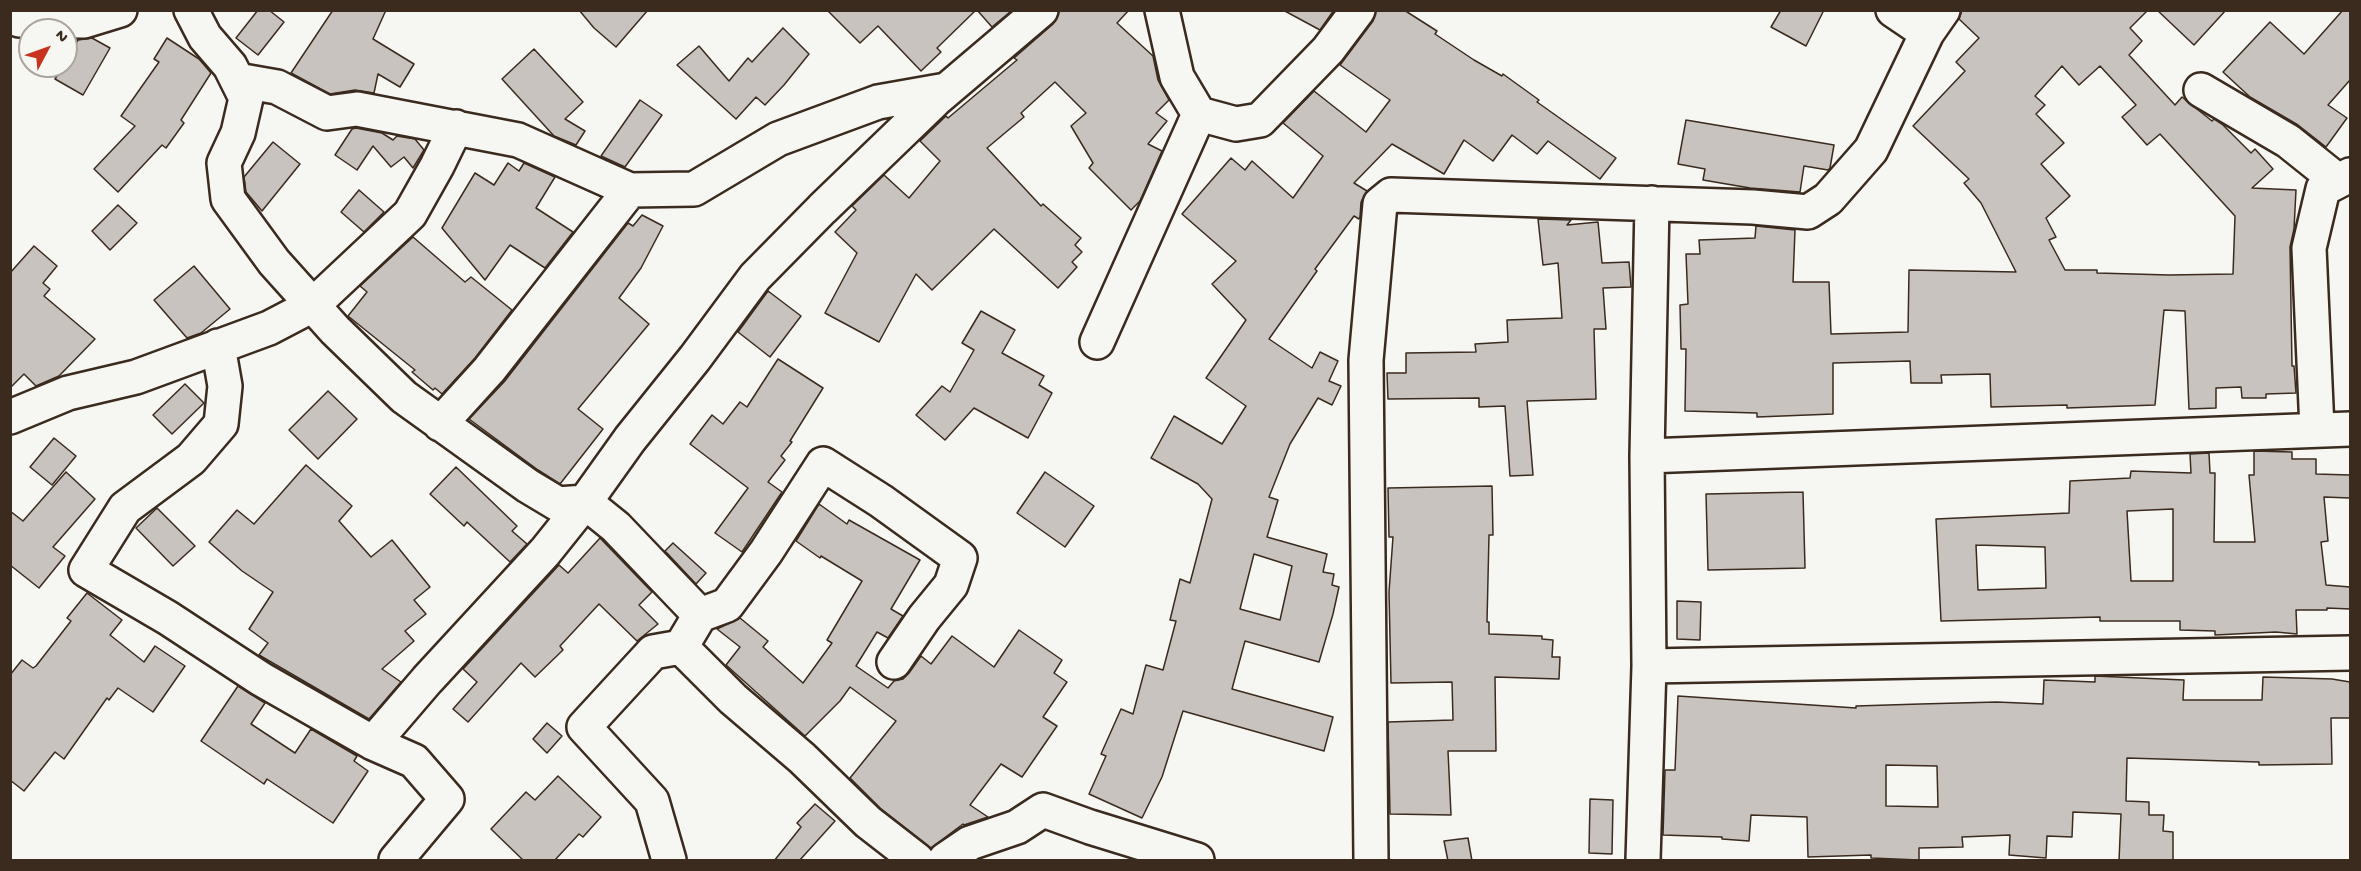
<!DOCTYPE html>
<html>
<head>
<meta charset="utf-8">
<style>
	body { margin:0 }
	#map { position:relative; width:2361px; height:871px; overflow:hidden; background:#f6f6f2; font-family:"Gochi Hand",sans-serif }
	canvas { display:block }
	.frame { position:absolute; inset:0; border:12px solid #3b2a1e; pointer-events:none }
	.north { position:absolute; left:18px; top:18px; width:60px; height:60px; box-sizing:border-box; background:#f6f6f2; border:2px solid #aba49d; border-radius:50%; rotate:49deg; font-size:16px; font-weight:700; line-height:24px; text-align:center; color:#3b2a1e }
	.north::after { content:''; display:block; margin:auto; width:21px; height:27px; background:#c8321e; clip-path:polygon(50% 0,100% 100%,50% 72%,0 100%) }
</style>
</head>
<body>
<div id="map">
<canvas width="2361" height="871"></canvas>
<div class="frame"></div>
<div class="north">N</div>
</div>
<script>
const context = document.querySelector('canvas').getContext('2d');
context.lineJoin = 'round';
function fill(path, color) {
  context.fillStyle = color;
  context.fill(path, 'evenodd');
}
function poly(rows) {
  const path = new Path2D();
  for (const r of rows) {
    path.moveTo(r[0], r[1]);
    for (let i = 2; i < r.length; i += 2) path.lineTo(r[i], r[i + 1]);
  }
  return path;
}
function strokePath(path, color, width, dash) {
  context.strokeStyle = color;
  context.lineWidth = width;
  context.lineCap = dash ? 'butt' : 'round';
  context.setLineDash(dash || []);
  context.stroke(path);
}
const building = poly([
	[258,10,269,10,284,22,258,55,236,38,258,10],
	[333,10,386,10,373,39,414,64,400,87,378,74,374,93,355,90,330,94,291,73,333,10],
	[579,10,648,10,616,47,594,28,579,10],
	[827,10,976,10,937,48,941,52,921,71,878,26,860,43,827,10],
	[977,10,1009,10,1010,12,992,27,977,10],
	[1060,10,1129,10,1117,23,1153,56,1158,80,1169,100,1156,113,1167,121,1148,144,1162,151,1140,201,1131,210,1089,168,1093,163,1071,126,1086,113,1055,82,1021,113,1024,117,987,148,1041,206,1043,204,1081,238,1075,245,1082,252,1072,262,1077,267,1058,288,994,229,932,290,916,274,879,342,825,313,857,253,835,232,856,210,852,206,884,175,909,198,940,161,920,141,946,116,948,118,1017,60,1014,58,1053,24,1060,10],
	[1283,10,1334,10,1320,30,1283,10],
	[1376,10,1404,10,1437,31,1435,34,1474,60,1502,76,1503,74,1539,100,1537,102,1616,158,1600,179,1548,141,1537,154,1512,135,1493,161,1464,140,1444,174,1392,144,1354,183,1367,191,1361,202,1360,217,1359,219,1354,216,1315,269,1317,271,1269,339,1312,368,1320,352,1338,361,1329,381,1341,386,1332,405,1318,398,1290,444,1269,497,1278,500,1267,537,1327,554,1323,572,1334,574,1332,585,1339,587,1333,614,1319,662,1245,641,1232,689,1333,717,1324,751,1183,711,1162,777,1142,818,1089,794,1106,756,1101,754,1121,709,1133,714,1146,665,1163,670,1176,621,1170,620,1180,579,1190,583,1212,499,1198,484,1151,458,1174,416,1222,444,1246,406,1206,378,1246,320,1212,284,1236,261,1182,214,1231,158,1245,170,1252,161,1293,198,1323,156,1283,123,1314,91,1366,132,1390,100,1340,65,1373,21,1376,10],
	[1254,554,1292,566,1280,620,1240,609,1254,554],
	[1781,10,1824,10,1806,46,1771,27,1781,10],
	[1962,10,2148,10,2130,28,2142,41,2129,55,2175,105,2182,97,2212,121,2214,119,2223,125,2251,153,2255,149,2273,169,2252,188,2296,190,2294,229,2290,247,2292,366,2294,366,2296,393,2266,394,2266,398,2242,398,2241,387,2216,388,2216,408,2189,409,2185,311,2164,310,2155,405,2067,408,2067,405,1991,407,1990,374,1941,375,1942,383,1911,383,1910,361,1833,363,1833,414,1757,417,1757,413,1685,411,1686,349,1681,349,1680,305,1688,304,1686,254,1700,254,1699,240,1755,238,1756,226,1795,230,1793,282,1829,282,1831,334,1908,332,1909,270,2016,272,1981,203,1964,183,1969,179,1913,126,1965,71,1956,62,1979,38,1959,19,1962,10],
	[2062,66,2079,85,2100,66,2136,105,2122,117,2147,145,2160,134,2235,216,2233,274,2169,275,2097,273,2097,270,2065,270,2049,240,2056,237,2046,218,2070,196,2041,164,2064,143,2036,114,2045,105,2035,96,2062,66],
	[2157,10,2226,10,2194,45,2157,10],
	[2343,10,2350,10,2350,80,2328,105,2347,118,2326,147,2298,125,2250,97,2223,72,2270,22,2304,54,2343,10],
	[783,28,809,54,784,85,765,105,756,97,736,119,677,65,699,46,729,81,748,58,752,62,783,28],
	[92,38,110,48,83,95,55,79,63,66,66,66,66,60,78,40,92,38],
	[167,38,199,59,211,73,181,120,184,123,166,148,162,145,118,192,94,169,135,126,121,116,159,62,154,59,167,38],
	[534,49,583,102,565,119,585,131,576,145,554,136,502,79,534,49],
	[640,100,662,115,625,167,601,156,640,100],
	[1686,120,1834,145,1830,168,1828,170,1804,166,1800,192,1750,188,1703,180,1705,169,1678,164,1686,120],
	[356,128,382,133,393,140,397,136,415,139,424,150,413,168,404,157,391,167,373,146,357,170,335,155,352,129,356,128],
	[273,142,300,164,262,211,246,192,244,177,273,142],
	[508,163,519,171,524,163,555,177,536,208,573,232,545,268,510,245,485,280,442,228,475,173,494,185,508,163],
	[359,190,384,212,364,232,341,212,359,190],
	[118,205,137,223,110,250,92,231,118,205],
	[642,215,663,226,641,268,619,298,649,324,578,409,603,429,560,484,538,470,469,419,504,382,628,223,633,226,642,215],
	[1538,219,1571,220,1567,225,1598,222,1602,263,1629,262,1631,287,1603,288,1606,329,1594,329,1596,399,1527,401,1533,475,1510,476,1505,406,1479,407,1479,398,1388,399,1387,373,1406,373,1406,353,1476,352,1475,344,1508,342,1507,320,1562,318,1558,263,1543,265,1538,219],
	[413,237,465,282,471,277,512,310,475,358,442,394,435,388,433,390,412,372,415,370,348,316,367,292,360,286,413,237],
	[34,246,57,266,43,283,50,289,44,296,95,339,59,376,36,386,24,374,10,388,10,273,34,246],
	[194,266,230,309,201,333,187,338,154,300,194,266],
	[768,291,801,316,770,357,738,332,768,291],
	[981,311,1015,330,1002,353,1044,376,1039,385,1052,393,1028,438,974,408,945,440,916,415,942,386,950,392,974,350,962,343,981,311],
	[778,359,823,388,790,441,792,442,781,456,785,460,768,482,782,492,742,552,715,533,748,488,690,444,712,415,723,424,740,402,747,407,778,359],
	[185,384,204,403,172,434,153,415,185,384],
	[328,391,357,419,318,459,289,430,328,391],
	[54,438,76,456,52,485,30,467,54,438],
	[2254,451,2292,452,2292,459,2316,459,2316,474,2350,475,2350,498,2324,497,2328,541,2321,542,2326,585,2350,587,2350,609,2327,608,2327,610,2296,610,2297,634,2276,632,2215,635,2215,631,2180,630,2180,621,2100,621,2100,617,1941,621,1936,519,2069,513,2070,481,2130,478,2131,471,2191,473,2190,454,2209,453,2210,473,2215,473,2214,542,2255,542,2249,475,2254,475,2254,451],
	[2173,509,2173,581,2131,581,2127,511,2173,509],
	[1976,545,2045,547,2046,588,1978,590,1976,545],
	[306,465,352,506,339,521,371,557,392,540,430,587,414,600,426,614,405,631,414,641,382,669,401,682,369,719,259,655,268,643,249,629,273,592,242,571,209,542,237,510,254,524,306,465],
	[456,467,517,526,512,531,527,544,510,562,467,522,464,526,430,494,456,467],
	[66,472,95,499,53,547,65,556,39,588,10,565,10,511,23,521,66,472],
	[1045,472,1094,506,1065,547,1017,513,1045,472],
	[1492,486,1493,535,1489,535,1487,622,1489,622,1489,634,1542,636,1542,639,1553,640,1552,657,1560,657,1559,679,1495,677,1496,751,1448,751,1451,815,1390,814,1388,722,1453,720,1452,682,1391,683,1389,592,1393,537,1389,537,1388,488,1492,486],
	[1803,492,1805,568,1708,570,1706,494,1803,492],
	[819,504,847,524,849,520,920,560,891,609,903,616,888,638,877,632,856,666,888,688,894,681,903,679,909,673,921,656,931,664,952,636,994,667,1019,630,1062,660,1054,673,1067,682,1043,717,1057,726,1022,777,1001,764,970,805,988,817,964,825,963,824,931,848,880,808,850,778,896,721,850,687,840,701,805,736,726,665,740,647,717,629,740,618,768,641,763,647,803,683,832,643,827,640,862,581,821,556,820,558,796,541,819,504],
	[157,508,195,546,173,566,136,528,157,508],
	[600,538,652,592,639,605,658,624,637,641,599,604,560,646,563,650,535,677,521,663,468,722,453,709,477,682,463,669,559,565,568,573,600,538],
	[673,543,706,573,696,584,665,551,673,543],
	[87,593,122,620,110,635,144,662,155,646,185,666,153,712,118,688,109,700,107,698,64,759,55,752,24,791,10,780,10,675,22,660,33,668,36,666,71,621,67,618,87,593],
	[1677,601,1701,602,1700,640,1677,639,1677,601],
	[2095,676,2184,680,2183,700,2262,700,2263,677,2332,679,2350,682,2350,718,2331,718,2332,764,2259,765,2259,762,2127,758,2126,801,2149,802,2149,815,2164,815,2163,831,2173,832,2173,861,2119,861,2121,814,2073,812,2072,837,2047,836,2046,858,2009,855,2010,835,1962,837,1963,847,1919,848,1919,860,1871,858,1871,855,1808,857,1807,817,1751,815,1749,841,1722,839,1722,837,1663,835,1665,770,1675,770,1678,696,1856,708,1856,706,1920,704,1997,702,2043,704,2044,680,2095,682,2095,676],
	[1886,765,1937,766,1938,807,1886,806,1886,765],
	[238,686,265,703,251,724,295,753,311,729,357,756,354,761,368,771,333,823,267,779,264,784,201,741,238,686],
	[547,723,562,736,547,753,533,739,547,723],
	[558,776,601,817,583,837,579,834,554,861,524,861,491,829,526,792,535,800,558,776],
	[1590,799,1613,800,1612,854,1589,853,1590,799],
	[815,804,835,821,799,861,774,861,801,827,797,823,815,804],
	[1468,838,1472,861,1448,861,1444,841,1468,838]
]);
const minor = poly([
	[191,10,205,37,230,66,246,98,238,133,224,163,228,199,274,262,335,330,404,397,528,486,558,504,585,502,616,527,700,615,681,647,733,699,802,758,868,822,917,860],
	[1893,10,1927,33],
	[10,16,19,20,84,21,120,10],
	[237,80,277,87,327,113,357,109,518,140,630,190,694,189,778,139,878,102,946,90],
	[2201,90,2288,141,2338,181],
	[1199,114,1236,124,1260,120,1328,50,1358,10],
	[1097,342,1199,114,1177,77,1162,10],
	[218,346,225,386,221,424,191,459,125,508,86,570,168,618,261,679,373,743,427,680,545,552,585,502,630,439,695,358,755,277,822,209,935,100,1041,10],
	[10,417,68,393,136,377,269,328,313,305,410,214,437,166,456,127],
	[440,424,489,370,630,190],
	[2317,429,2309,248,2323,189,2350,175],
	[1647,456,2350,429],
	[700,615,727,605,766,552,823,464,881,501,960,558,951,585,924,618,894,662],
	[1649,666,2350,653],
	[373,743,414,761,447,799,396,860],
	[669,860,652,801,584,727,653,652,681,647],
	[945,860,970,843,1017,827,1043,810,1090,827,1197,860],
	[1371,860,1366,360,1380,204,1391,195,1753,207,1808,212,1828,199,1871,150,1927,33,1943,10],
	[1643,860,1649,666,1647,456,1652,203]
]);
fill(building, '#c8c3be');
strokePath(building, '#3b2a1e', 1.5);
strokePath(minor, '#3b2a1e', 38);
strokePath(minor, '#f6f6f2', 33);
</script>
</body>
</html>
